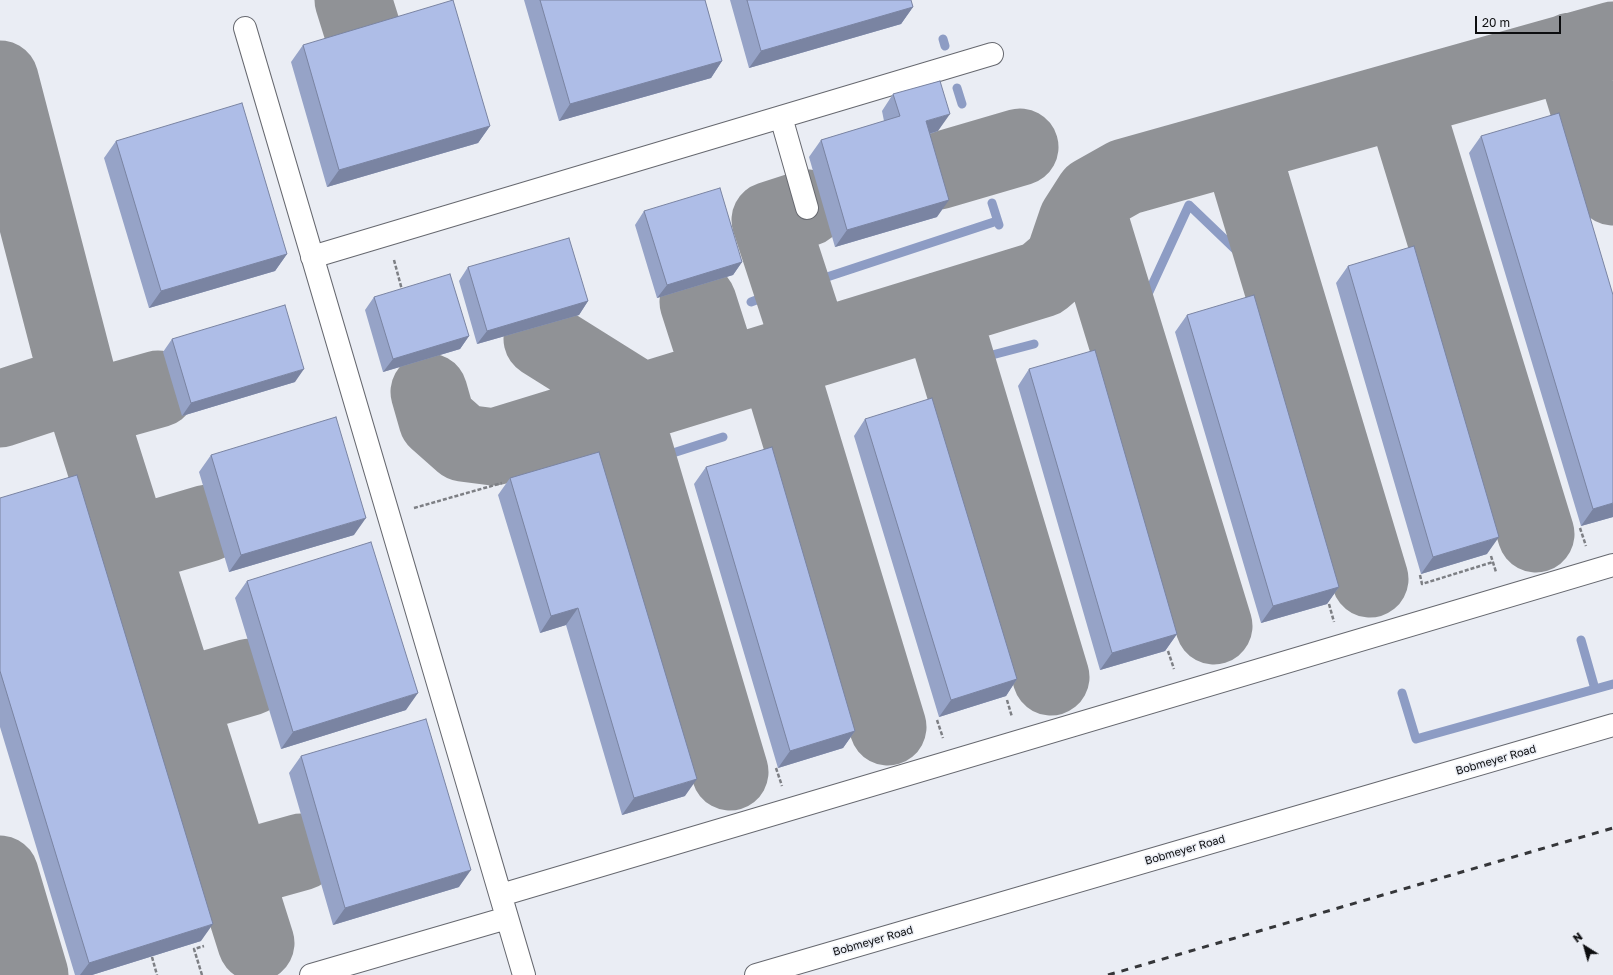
<!DOCTYPE html>
<html>
<head>
<meta charset="utf-8">
<style>
	body { margin:0 }
	#map { position:relative; width:1613px; height:975px; overflow:hidden; background:#eaedf4; font-family:"Golos Text",sans-serif }
	canvas { display:block }
	.north { position:absolute; left:1565px; top:927px; width:40px; height:40px; -webkit-text-stroke:3px #eaedf4; paint-order:stroke; rotate:323deg; font-size:11px; font-weight:700; line-height:16px; text-align:center; color:#0c0d0f }
	.north::after { content:''; display:block; margin:auto; width:14px; height:18px; background:#0c0d0f; clip-path:polygon(50% 0,100% 100%,50% 72%,0 100%) }
	.scale { position:absolute; left:1475px; top:16px; width:86px; height:18px; box-sizing:border-box; border:2px solid #0c0d0f; border-top:0; padding-left:5px; font-size:12px; line-height:14px; white-space:nowrap; color:#0c0d0f; -webkit-text-stroke:3px #eaedf4; paint-order:stroke }
</style>
</head>
<body>
<div id="map">
<canvas width="1613" height="975"></canvas>
<div class="north">N</div>
<div class="scale">20 m</div>
</div>
<script>
const context = document.querySelector('canvas').getContext('2d');
context.lineJoin = 'round';
function poly(rows) {
  const path = new Path2D();
  for (const r of rows) {
    path.moveTo(r[0], r[1]);
    for (let i = 2; i < r.length; i += 2) path.lineTo(r[i], r[i + 1]);
  }
  return path;
}
function strokePath(path, color, width, dash) {
  context.strokeStyle = color;
  context.lineWidth = width;
  context.lineCap = dash ? 'butt' : 'round';
  context.setLineDash(dash || []);
  context.stroke(path);
}
function fill(path, color) {
  context.fillStyle = color;
  context.fill(path, 'evenodd');
}
function write(font, color, halo, rows, align = 'center') {
  context.font = font + ' "Golos Text",sans-serif';
  context.lineWidth = 3;
  context.setLineDash([]);
  context.textBaseline = 'middle';
  context.strokeStyle = halo;
  context.fillStyle = color;
  for (const [text, x, y, turn = 0] of rows) {
    context.save();
    context.translate(x, y);
    context.rotate((+turn || 0) * Math.PI / 180);
    context.textAlign = isNaN(turn) ? turn : align;
    if (halo) context.strokeText(text, 0, 0);
    context.fillText(text, 0, 0);
    context.restore();
  }
}
const stream = poly([
	[943,39,945,46],
	[957,88,962,104],
	[1608,118,1613,116],
	[992,203,999,225],
	[821,279,997,221],
	[751,302,759,299],
	[1136,320,1189,205,1263,276],
	[973,360,1034,344],
	[815,421,823,409],
	[651,460,723,437],
	[1552,539,1555,551],
	[1373,592,1376,603],
	[1228,635,1233,651],
	[1581,640,1595,689],
	[1068,683,1074,699],
	[1402,693,1416,739,1613,684],
	[905,732,911,748]
]);
const taxiway = poly([
	[353,0,363,32],
	[1571,51,1613,187],
	[0,79,79,383,256,943],
	[1403,99,1536,534],
	[1240,145,1370,579],
	[938,171,1020,147],
	[1086,207,1214,626],
	[807,208,770,220,812,349],
	[698,302,722,377],
	[941,310,1051,677],
	[542,339,641,401],
	[777,360,888,727],
	[429,392,437,420,463,443,494,447,1042,279,1063,261,1077,220,1093,195,1125,177,1613,40],
	[622,407,730,772],
	[0,409,79,383],
	[87,409,158,389],
	[130,546,208,523],
	[178,698,250,677],
	[233,871,301,852],
	[0,874,30,975]
]);
const path = poly([
	[394,260,402,290],
	[414,508,502,483],
	[1580,528,1586,546],
	[1491,556,1496,572],
	[1420,575,1422,584,1493,562],
	[1329,604,1334,622],
	[1168,651,1174,669],
	[1007,700,1012,717],
	[937,720,943,738],
	[776,768,782,786],
	[152,957,157,975],
	[202,975,194,949,204,946]
]);
const minor = poly([
	[245,28,524,975],
	[781,117,807,208],
	[312,257,992,54],
	[501,895,1613,565],
	[311,975,507,918],
	[756,975,1613,725]
]);
const rail = poly([
	[1108,975,1613,828]
]);
const wall = poly([
	[524,0,705,0,722,61,711,78,559,121],
	[730,0,911,0,913,7,901,24,749,68],
	[303,45,490,126,478,143,327,187,291,62],
	[893,94,938,131,930,134,937,217,835,247,809,157,821,140,884,121,882,111],
	[1481,136,1613,517,1581,526,1469,153],
	[116,141,287,254,275,271,149,308,104,158],
	[644,211,742,262,733,275,657,298,635,225],
	[1348,266,1487,554,1421,574,1336,283],
	[468,267,588,301,579,315,477,344,459,281],
	[374,297,469,336,460,349,383,372,365,310],
	[1187,315,1339,587,1327,604,1261,623,1175,332],
	[172,339,295,382,182,416,163,352],
	[1029,369,1177,634,1165,651,1100,670,1018,386],
	[865,419,1017,679,1006,696,939,717,854,436],
	[211,455,354,535,229,572,199,472],
	[706,467,855,731,843,748,778,768,694,484],
	[510,478,685,796,622,815,566,625,540,633,498,495],
	[0,498,201,941,92,975,75,975,0,727],
	[247,581,406,710,281,749,235,598],
	[301,756,459,887,333,925,289,773]
]);
const shadedWall = poly([
	[913,7,901,24,749,68,761,51],
	[722,61,711,78,559,121,570,104],
	[950,114,938,131,914,138,926,121],
	[490,126,478,143,327,187,339,170],
	[949,200,937,217,835,247,847,230],
	[287,254,275,271,149,308,161,291],
	[742,262,733,275,657,298,667,285],
	[588,301,579,315,477,344,487,331],
	[469,336,460,349,383,372,393,359],
	[304,369,295,382,182,416,191,403],
	[1613,503,1613,517,1581,526,1593,509],
	[366,518,354,535,229,572,241,555],
	[1499,537,1487,554,1421,574,1433,557],
	[1339,587,1327,604,1261,623,1273,606],
	[578,608,566,625,540,633,551,616],
	[1177,634,1165,651,1100,670,1112,653],
	[1017,679,1006,696,939,717,951,700],
	[418,693,406,710,281,749,293,732],
	[855,731,843,748,778,768,790,751],
	[697,779,685,796,622,815,634,798],
	[471,870,459,887,333,925,345,908],
	[213,924,201,941,92,975,80,975,89,963]
]);
const building = poly([
	[453,0,490,126,339,170,303,45,453,0],
	[540,0,705,0,722,61,570,104,540,0],
	[747,0,911,0,913,7,761,51,747,0],
	[940,81,950,114,926,121,949,200,847,230,821,140,900,116,893,94,940,81],
	[242,103,287,254,161,291,116,141,242,103],
	[1559,113,1613,295,1613,503,1593,509,1481,136,1559,113],
	[720,188,742,262,667,285,644,211,720,188],
	[569,238,588,301,487,331,468,267,569,238],
	[1414,246,1499,537,1433,557,1348,266,1414,246],
	[450,274,469,336,393,359,374,297,450,274],
	[1254,295,1339,587,1273,606,1187,315,1254,295],
	[285,305,304,369,191,403,172,339,285,305],
	[1095,350,1177,634,1112,653,1029,369,1095,350],
	[932,398,1017,679,951,700,865,419,932,398],
	[336,417,366,518,241,555,211,455,336,417],
	[772,447,855,731,790,751,706,467,772,447],
	[599,452,697,779,634,798,578,608,551,616,510,478,599,452],
	[77,475,213,924,89,963,0,671,0,498,77,475],
	[371,542,418,693,293,732,247,581,371,542],
	[426,719,471,870,345,908,301,756,426,719]
]);
const streetNames = [
	["Bobmeyer Road",1496,760,-16],
	["Bobmeyer Road",1185,850,-16],
	["Bobmeyer Road",873,941,-16]
];
strokePath(stream, '#8d9cc4', 9);
strokePath(taxiway, '#909296', 77);
strokePath(minor, '#66686f', 24);
strokePath(path, '#7d7f84', 2.5, [4, 2]);
strokePath(minor, '#fff', 22);
strokePath(rail, '#353639', 3, [7, 7]);
fill(wall, '#96a3c7');
fill(shadedWall, '#7a84a2');
fill(building, '#aebde7');
strokePath(building, '#7a84a2', 1);
write('11px', '#0c0d0f', '#eaedf4', streetNames);
</script>
</body>
</html>
